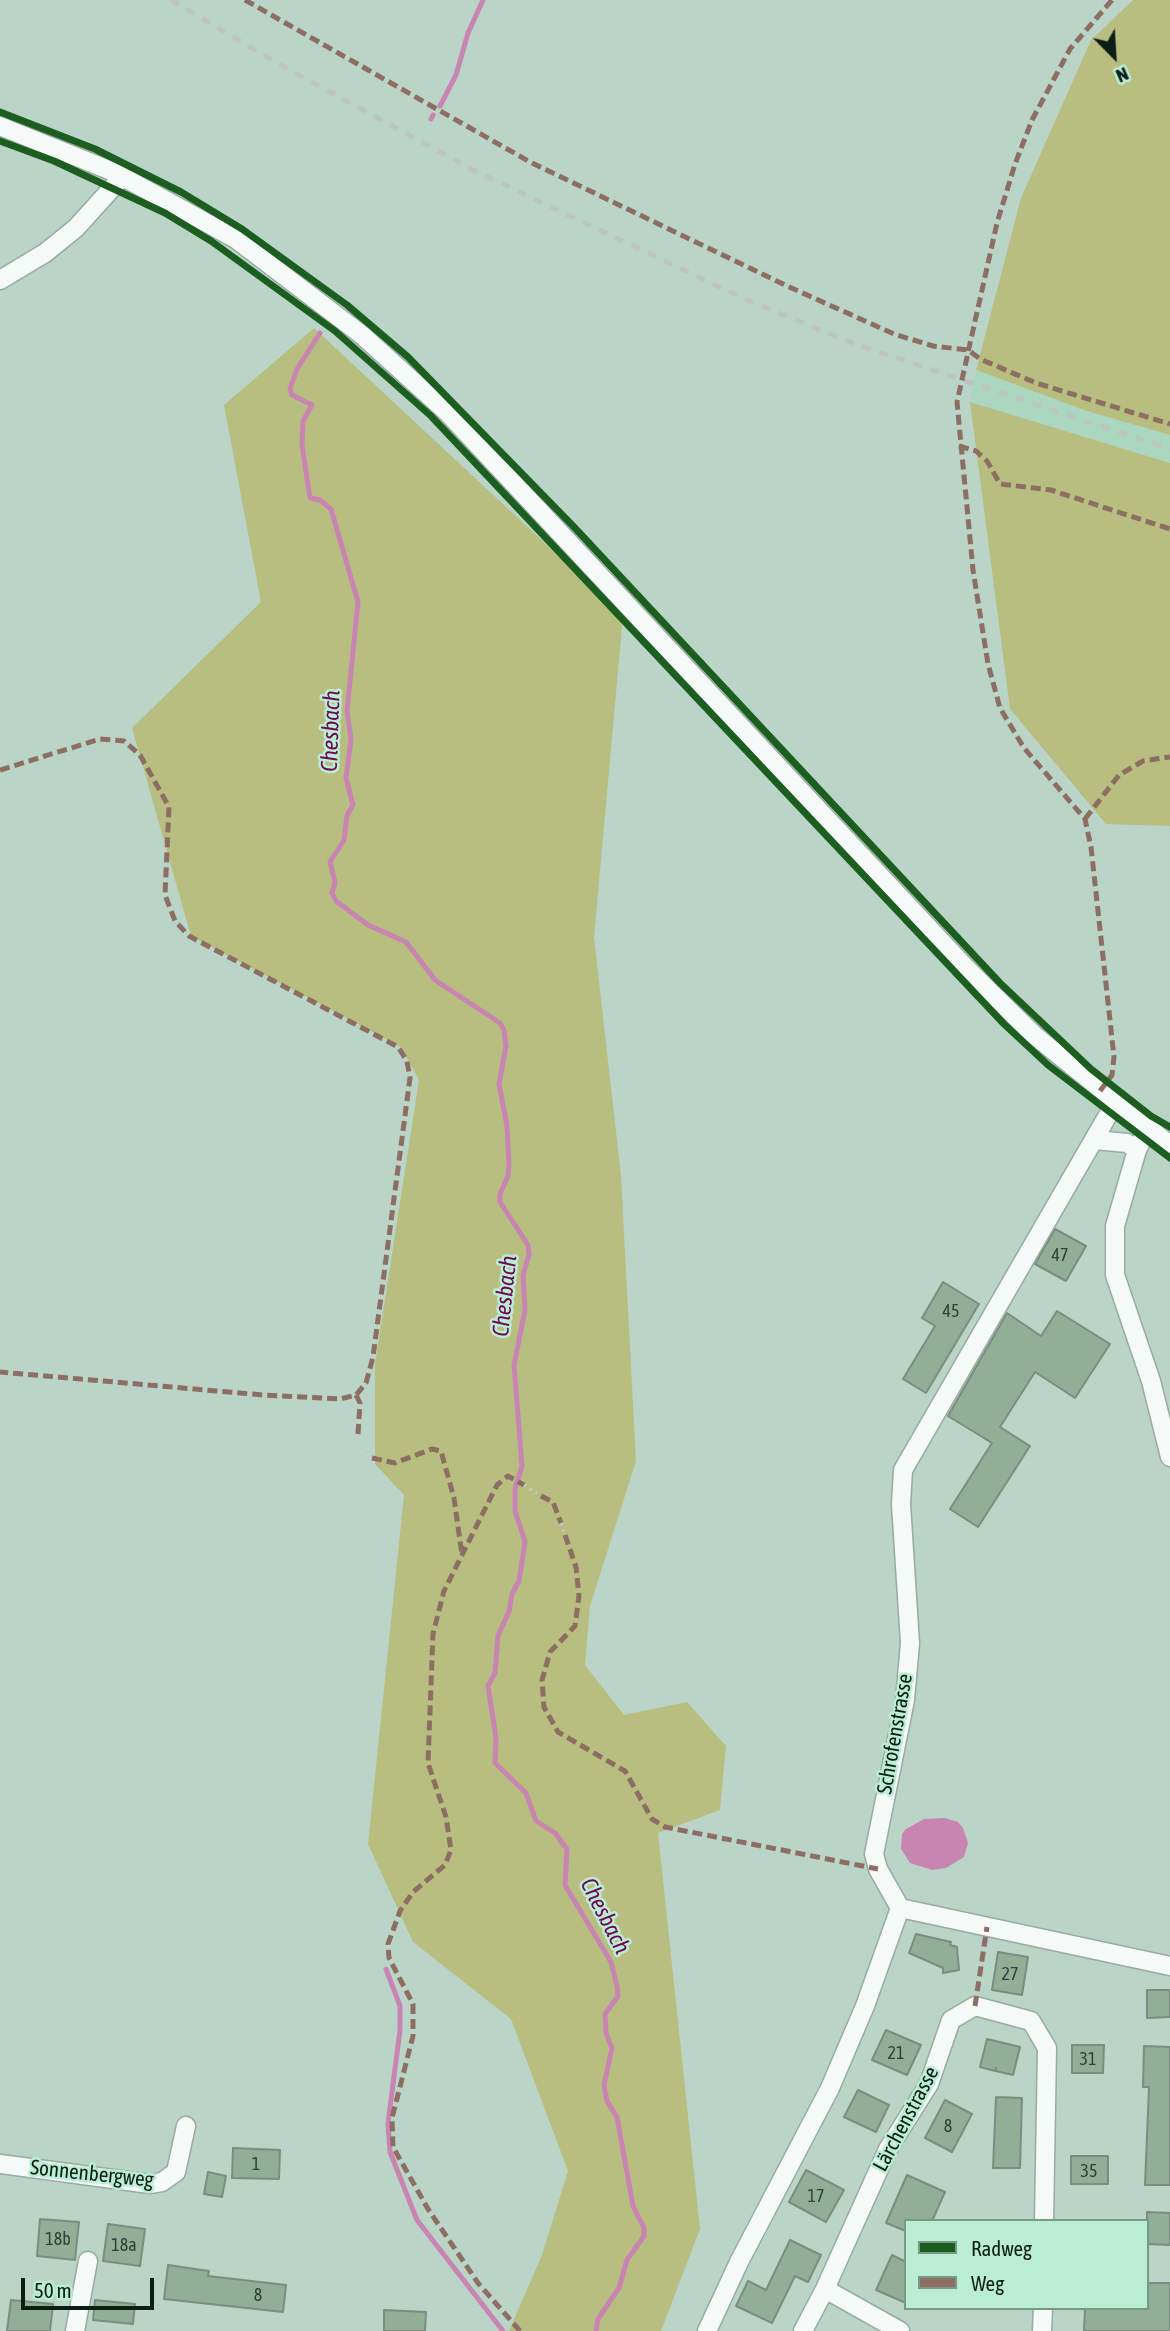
<!DOCTYPE html>
<html>
<head>
<meta charset="utf-8">
<style>
	body { margin:0 }
	#map { position:relative; width:1170px; height:2331px; overflow:hidden; background:#bad4c7; font-family:"Asap Condensed",sans-serif }
	canvas { display:block }
	.legend { position:absolute; left:904px; top:2219px; width:245px; height:91px; box-sizing:border-box; background:#bbecd4; border:2px solid #759a88; margin:0; padding:9px 12px; list-style:none; font-size:21px; color:#0b1e16 }
	.legend li { display:flex; align-items:center; gap:14px; height:35px }
	.legend b { width:35px; border:2px solid #759a88 }
	.north { position:absolute; left:1079px; top:21px; width:70px; height:70px; -webkit-text-stroke:5px #bbecd4; paint-order:stroke; rotate:156deg; font-size:19px; font-weight:700; line-height:28px; text-align:center; color:#0b1e16 }
	.north::after { content:''; display:block; margin:auto; width:24px; height:32px; background:#0b1e16; clip-path:polygon(50% 0,100% 100%,50% 72%,0 100%) }
	.scale { position:absolute; left:21px; top:2278px; width:133px; height:32px; box-sizing:border-box; border:4px solid #0b1e16; border-top:0; padding-left:9px; font-size:21px; line-height:24px; white-space:nowrap; color:#0b1e16; -webkit-text-stroke:5px #bbecd4; paint-order:stroke }
</style>
</head>
<body>
<div id="map">
<canvas width="1170" height="2331"></canvas>
<ul class="legend">
<li><b style="height:9px;background:#1b5e20"></b>Radweg</li>
<li><b style="height:9px;background:#8d6e63"></b>Weg</li>
</ul>
<div class="north">N</div>
<div class="scale">50 m</div>
</div>
<script>
const context = document.querySelector('canvas').getContext('2d');
context.lineJoin = 'round';
function fill(path, color) {
  context.fillStyle = color;
  context.fill(path, 'evenodd');
}
function poly(rows) {
  const path = new Path2D();
  for (const r of rows) {
    path.moveTo(r[0], r[1]);
    for (let i = 2; i < r.length; i += 2) path.lineTo(r[i], r[i + 1]);
  }
  return path;
}
function strokePath(path, color, width, dash) {
  context.strokeStyle = color;
  context.lineWidth = width;
  context.lineCap = dash ? 'butt' : 'round';
  context.setLineDash(dash || []);
  context.stroke(path);
}
function write(font, color, halo, rows, align = 'center') {
  context.font = font + ' "Asap Condensed",sans-serif';
  context.lineWidth = 5;
  context.setLineDash([]);
  context.textBaseline = 'middle';
  context.strokeStyle = halo;
  context.fillStyle = color;
  for (const [text, x, y, turn = 0] of rows) {
    context.save();
    context.translate(x, y);
    context.rotate((+turn || 0) * Math.PI / 180);
    context.textAlign = isNaN(turn) ? turn : align;
    if (halo) context.strokeText(text, 0, 0);
    context.fillText(text, 0, 0);
    context.restore();
  }
}
const built = poly([
	[976,370,1087,411,1170,435,1170,463,970,402]
]);
const green = poly([
	[1133,0,1170,0,1170,435,1087,411,976,370,1021,198,1091,40],
	[314,328,623,616,594,937,621,1176,636,1461,590,1606,585,1665,624,1715,687,1702,726,1746,720,1810,658,1833,700,2229,661,2331,509,2331,542,2255,568,2171,511,2019,413,1942,368,1844,404,1495,375,1464,375,1364,419,1080,401,1047,191,936,132,728,261,602,224,405],
	[970,402,1170,463,1170,826,1106,824,1010,709]
]);
const water = poly([
	[945,1818,958,1822,963,1828,968,1843,964,1857,946,1868,932,1870,910,1863,901,1849,902,1834,906,1829,924,1819]
]);
const stream = poly([
	[440,106,456,75,468,33,483,0],
	[431,119,433,115],
	[320,333,297,369,290,389,292,395,312,405,303,421,302,445,310,498,320,500,331,509,358,602,347,711,351,739,346,778,353,805,347,815,344,840,330,862,335,882,332,893,336,901,368,925,406,942,435,980,500,1023,504,1030,506,1046,499,1084,507,1126,509,1164,508,1176,500,1194,500,1202,528,1245,529,1255,523,1275,525,1310,514,1365,522,1466,515,1489,515,1511,525,1542,519,1581,512,1594,509,1611,498,1636,495,1673,488,1686,496,1738,495,1763,526,1793,536,1821,555,1833,567,1849,565,1885,611,1962,617,1986,618,1996,605,2014,606,2033,612,2048,604,2085,607,2101,617,2117,633,2206,644,2228,644,2236,627,2260,619,2288,598,2319,596,2331],
	[386,1969,400,2006,400,2030,388,2123,390,2152,417,2220,503,2331]
]);
const building = poly([
	[1055,1229,1086,1246,1066,1281,1035,1264,1055,1229],
	[943,1282,979,1304,926,1393,903,1379,935,1326,922,1318,943,1282],
	[1057,1311,1110,1344,1075,1398,1035,1372,1000,1427,1030,1446,978,1527,950,1509,992,1443,948,1416,1007,1313,1041,1336,1057,1311],
	[916,1934,951,1942,950,1945,957,1947,959,1970,943,1973,943,1968,909,1953,916,1934],
	[998,1952,1028,1957,1022,1995,992,1990,998,1952],
	[1147,1990,1170,1990,1170,2017,1147,2018,1147,1990],
	[886,2030,921,2045,907,2075,872,2060,886,2030],
	[987,2039,1020,2047,1013,2075,996,2071,996,2068,995,2071,980,2067,987,2039],
	[1072,2045,1104,2045,1103,2073,1072,2073,1072,2045],
	[1144,2046,1170,2047,1170,2185,1145,2185,1149,2087,1143,2087,1144,2046],
	[858,2090,889,2105,876,2132,844,2117,858,2090],
	[996,2097,1022,2098,1020,2168,993,2168,996,2097],
	[945,2100,972,2114,952,2152,925,2138,945,2100],
	[233,2148,280,2150,279,2179,232,2178,233,2148],
	[1071,2156,1108,2156,1108,2184,1071,2184,1071,2156],
	[806,2170,844,2190,826,2222,789,2202,806,2170],
	[208,2172,226,2176,222,2197,204,2194,208,2172],
	[907,2175,945,2192,932,2221,906,2221,906,2231,886,2223,907,2175],
	[1147,2212,1170,2213,1170,2245,1147,2244,1147,2212],
	[40,2219,79,2222,75,2260,37,2256,40,2219],
	[108,2224,145,2229,140,2266,103,2261,108,2224],
	[790,2240,821,2255,808,2282,795,2276,772,2323,736,2306,748,2281,766,2290,790,2240],
	[892,2255,906,2262,906,2303,876,2290,892,2255],
	[168,2265,209,2271,208,2276,286,2285,283,2312,164,2299,168,2265],
	[1147,2283,1170,2283,1170,2331,1084,2331,1085,2308,1147,2308,1147,2283],
	[11,2300,53,2304,50,2331,7,2331,11,2300],
	[95,2300,135,2304,133,2324,93,2320,95,2300],
	[384,2310,426,2312,425,2331,384,2331,384,2310]
]);
const path = poly([
	[358,1434,358,1444,372,1458],
	[524,1485,541,1496],
	[561,1523,565,1535],
	[732,2318,758,2331]
]);
const minor = poly([
	[0,126,114,172,236,239,362,335,448,413,965,967,1034,1035,1170,1145],
	[0,280,45,253,76,228,122,177],
	[1148,1128,1137,1150,1115,1226,1115,1275,1151,1381,1170,1457],
	[1095,1140,1127,1143,1137,1150],
	[900,1908,1170,1966],
	[0,2164,150,2184,162,2182,176,2172,186,2126],
	[825,2289,900,2331],
	[75,2331,88,2261],
	[707,2331,739,2262,830,2088,865,2006,900,1908,878,1869,874,1854,905,1700,910,1643,901,1504,903,1470,1115,1103],
	[803,2331,825,2289,888,2149,929,2084,951,2020,975,2006,1031,2021,1047,2048,1044,2221],
	[1042,2331,1043,2308]
]);
const rail = poly([
	[171,0,277,63,473,170,747,300,855,344,1170,449]
]);
const quiet = poly([
	[245,0,530,162,787,286,894,334,933,346,968,350,980,359,1036,383,1170,424],
	[959,446,976,451,987,461,1000,484,1051,490,1170,529],
	[0,770,100,739,124,741,140,755,169,807,165,895,175,921,189,936,398,1047,407,1061,410,1078,373,1357,366,1383,356,1395,340,1399,263,1395,0,1372],
	[1085,819,1119,775,1143,761,1170,757],
	[1100,1091,1112,1075,1114,1057,1091,847,1085,819,1024,748,1000,708,988,664,973,570,957,402,997,223,1015,164,1032,120,1070,49,1112,0],
	[356,1395,360,1403,358,1434],
	[372,1458,395,1463,432,1449,441,1451,454,1498,462,1555],
	[541,1496,553,1502,561,1523],
	[565,1535,576,1567,579,1596,575,1626,550,1652,542,1680,544,1707,558,1732,625,1771,652,1819,665,1827,878,1869],
	[975,2006,987,1927],
	[520,2331,478,2283,428,2209,393,2147,392,2118,413,2036,413,2004,389,1958,388,1944,400,1911,413,1892,445,1865,451,1850,446,1817,428,1763,433,1634,444,1591,497,1485,508,1476,524,1485]
]);
const cycleway = poly([
	[0,112,95,149,181,192,242,229,347,305,408,357,574,527,1000,983,1091,1069,1151,1116,1170,1127],
	[0,141,54,161,165,213,211,241,335,331,431,416,1004,1024,1048,1065,1170,1158]
]);
const numberNames = [
	["47",1060,1255],
	["45",951,1311],
	["27",1010,1974],
	["21",896,2053],
	["31",1088,2059],
	["8",948,2126],
	["1",256,2164],
	["35",1089,2171],
	["17",816,2196],
	["18b",58,2239],
	["18a",124,2245],
	["8",258,2295]
];
const streetNames = [
	["Schrofenstrasse",895,1734,-80],
	["Lärchenstrasse",906,2119,-62],
	["Sonnenbergweg",92,2174,6]
];
const waterNames = [
	["Chesbach",331,731,-88],
	["Chesbach",505,1296,-84],
	["Chesbach",605,1916,63]
];
fill(built, '#abd6c0');
fill(green, '#b8be80');
fill(water, '#c985b1');
strokePath(stream, '#c985b1', 5);
fill(building, '#91af97');
strokePath(building, '#7b8c80', 2);
strokePath(minor, '#97aba1', 21);
strokePath(path, '#c3cbc7', 3.5, [2, 5]);
strokePath(minor, '#f5f9f7', 18);
strokePath(rail, '#bdc5c1', 5, [9, 9]);
strokePath(quiet, '#8d6e63', 5, [10, 5]);
strokePath(cycleway, '#1b5e20', 7);
write('18px', '#2c4236', null, numberNames);
write('21px', '#0b1e16', '#bbecd4', streetNames);
write('italic 23px', '#6f0853', '#bbecd4', waterNames);
</script>
</body>
</html>
